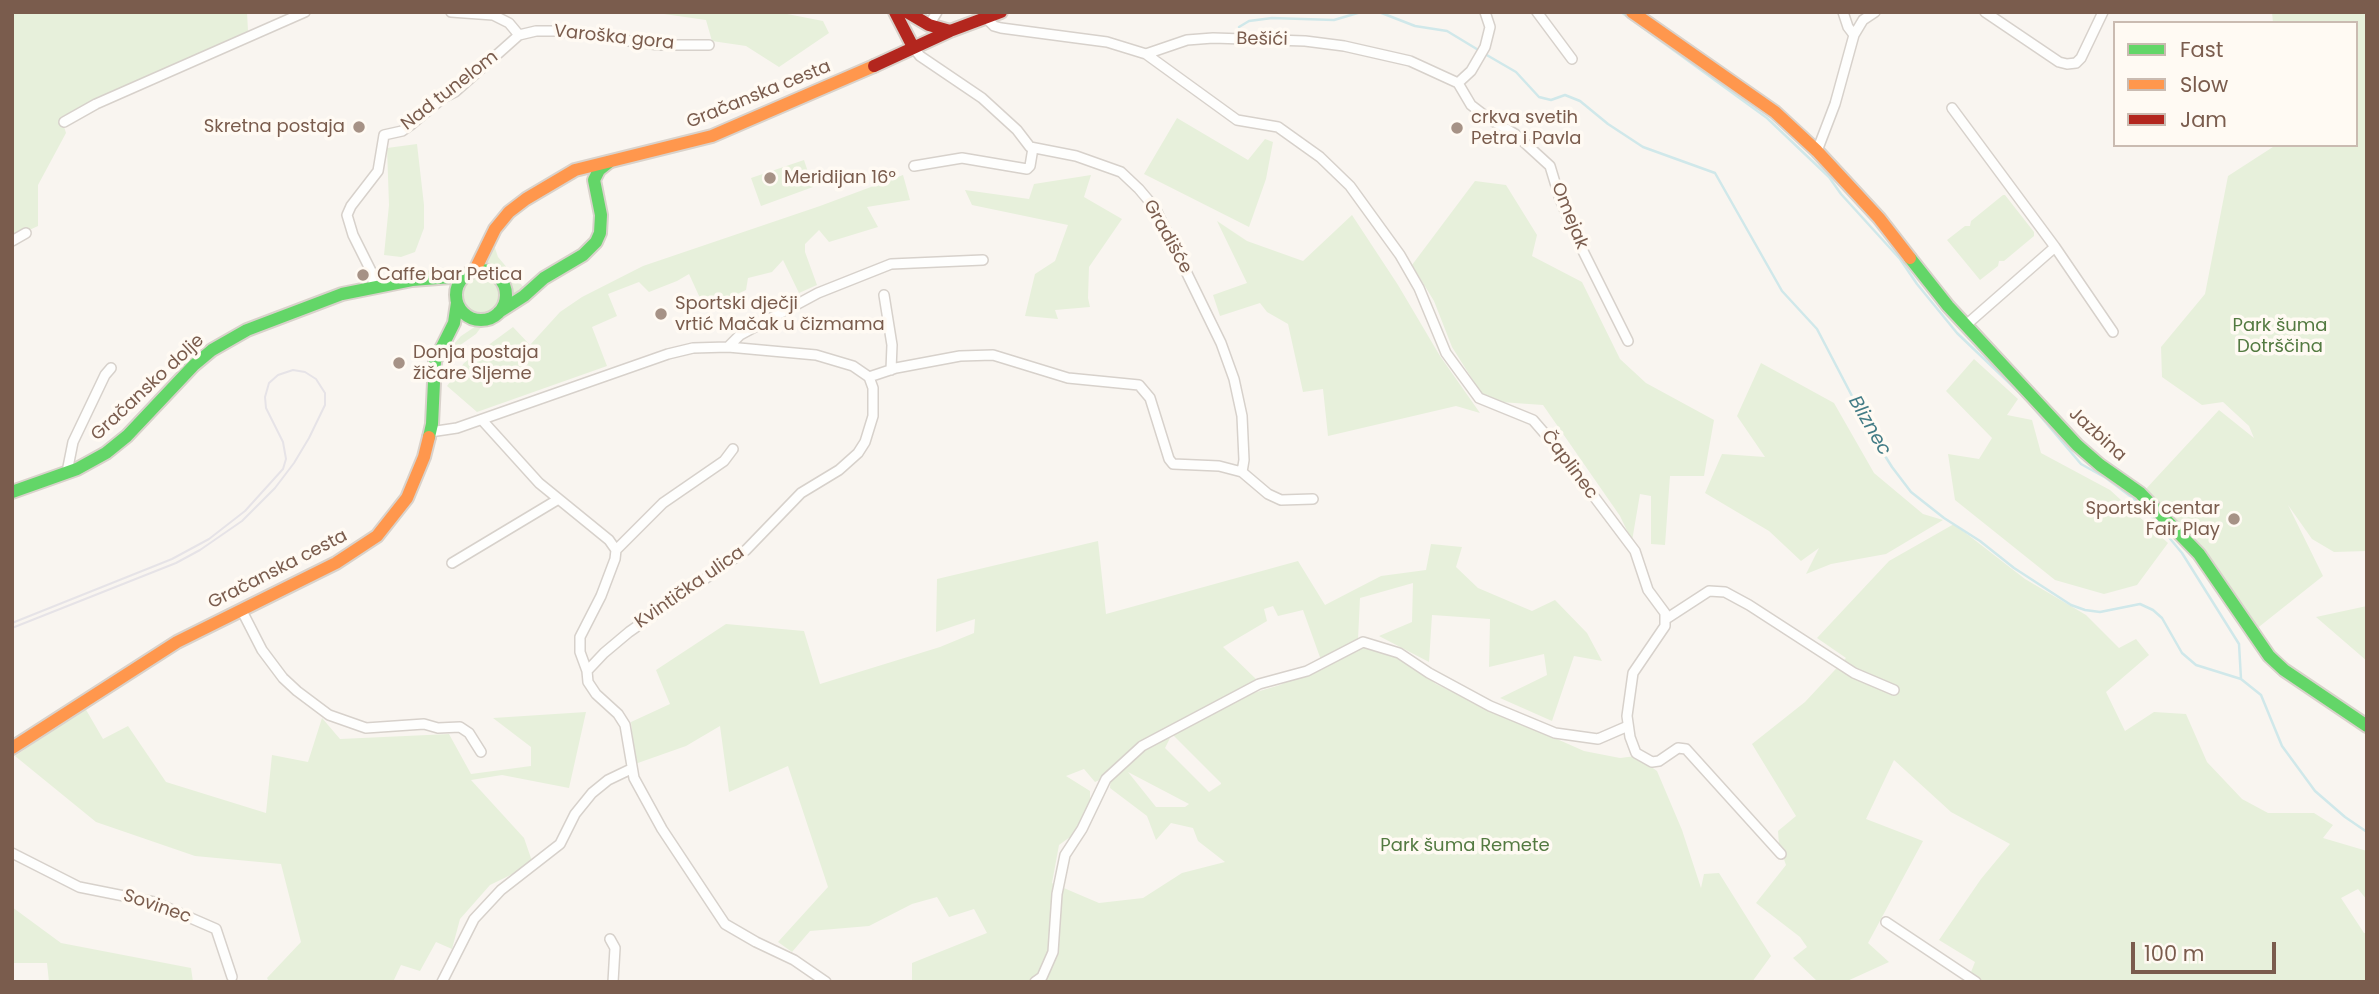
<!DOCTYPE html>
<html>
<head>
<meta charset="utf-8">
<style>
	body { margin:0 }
	#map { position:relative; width:2379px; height:994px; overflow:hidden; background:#f9f5f0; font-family:Poppins,sans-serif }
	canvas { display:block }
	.frame { position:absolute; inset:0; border:14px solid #7a5c4d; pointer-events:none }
	.legend { position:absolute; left:2113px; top:21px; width:245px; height:126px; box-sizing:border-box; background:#fffaf3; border:2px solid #cabbb1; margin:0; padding:9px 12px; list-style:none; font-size:21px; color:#7a5c4d }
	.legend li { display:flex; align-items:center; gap:14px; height:35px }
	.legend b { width:35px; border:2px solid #cabbb1 }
	.scale { position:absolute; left:2131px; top:942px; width:145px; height:32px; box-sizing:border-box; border:4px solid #7a5c4d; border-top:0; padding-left:9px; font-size:21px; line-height:24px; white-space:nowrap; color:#7a5c4d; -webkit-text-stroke:5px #fffaf3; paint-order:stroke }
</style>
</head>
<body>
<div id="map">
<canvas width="2379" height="994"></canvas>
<div class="frame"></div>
<ul class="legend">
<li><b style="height:9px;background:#63d668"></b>Fast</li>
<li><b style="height:9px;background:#ff974d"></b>Slow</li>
<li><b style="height:9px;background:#b3261e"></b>Jam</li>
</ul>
<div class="scale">100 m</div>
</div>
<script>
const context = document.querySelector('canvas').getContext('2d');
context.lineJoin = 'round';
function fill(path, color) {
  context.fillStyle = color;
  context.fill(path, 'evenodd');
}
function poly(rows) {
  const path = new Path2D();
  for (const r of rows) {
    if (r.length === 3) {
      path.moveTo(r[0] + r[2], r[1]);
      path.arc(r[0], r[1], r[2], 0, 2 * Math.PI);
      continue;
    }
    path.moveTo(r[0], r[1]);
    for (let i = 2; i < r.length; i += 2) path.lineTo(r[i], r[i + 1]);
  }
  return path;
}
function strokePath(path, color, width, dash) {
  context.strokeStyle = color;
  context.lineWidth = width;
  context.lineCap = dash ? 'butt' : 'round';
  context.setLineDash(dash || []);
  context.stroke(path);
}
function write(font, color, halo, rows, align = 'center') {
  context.font = font + ' Poppins,sans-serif';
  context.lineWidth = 7;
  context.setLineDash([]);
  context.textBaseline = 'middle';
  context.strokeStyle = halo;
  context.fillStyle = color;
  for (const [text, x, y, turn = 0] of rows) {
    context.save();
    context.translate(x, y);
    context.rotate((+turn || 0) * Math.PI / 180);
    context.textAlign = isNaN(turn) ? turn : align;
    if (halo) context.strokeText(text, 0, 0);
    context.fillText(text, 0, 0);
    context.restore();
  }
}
const green = poly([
	[12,12,247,12,248,31,61,117,66,133,38,185,38,226,12,238],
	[650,12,777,12,823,21,829,33,779,67,746,46,712,41,706,20],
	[2272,12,2367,12,2367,551,2334,552,2312,539,2288,505,2323,576,2255,630,2144,491,2219,410,2254,438,2249,426,2223,402,2202,405,2162,377,2161,347,2205,294,2228,176,2276,145,2356,145,2356,23,2273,23],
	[1177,118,1248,160,1265,139,1273,142,1266,179,1249,227,1144,174],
	[417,144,424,205,424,228,415,252,401,257,384,255,389,205,387,148],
	[804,160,813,187,761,206,751,178],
	[903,175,910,200,867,207,878,227,829,242,819,230,805,244,805,252,817,285,799,293,783,260,772,272,748,278,746,290,705,309,689,274,677,281,649,292,639,282,608,294,617,316,592,327,607,366,477,412,447,386,464,363,513,327,530,345,560,312,582,297,643,266,820,206],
	[1091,175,1084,197,1122,219,1089,267,1088,298,1090,307,1055,310,1058,319,1025,316,1035,274,1055,261,1068,225,972,205,965,190,1029,199,1034,184],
	[1475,181,1506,185,1537,235,1532,256,1582,282,1620,359,1646,383,1714,420,1704,476,1670,476,1665,545,1651,544,1651,496,1640,494,1632,541,1620,516,1543,405,1486,401,1452,347,1434,301,1412,265],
	[2003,195,2005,195,2034,232,2034,236,2004,261,1999,261,1998,266,1980,280,1947,240,1965,226,1970,226,1971,221],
	[1352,215,1398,285,1440,356,1480,413,1456,406,1328,436,1323,389,1303,392,1288,324,1267,312,1260,303,1220,316,1213,295,1247,283,1217,221,1247,241,1303,261],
	[492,247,495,248,498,257,525,289,512,299,507,278,496,267,487,265],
	[481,295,18],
	[476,326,482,326,476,334,449,353,447,352,461,336],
	[1974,359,2018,399,2007,415,2032,420,2041,453,2110,490,2168,543,2137,585,2104,594,2055,580,1955,500,1948,454,1979,459,1992,438,1946,391],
	[1761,363,1834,403,1874,473,1923,514,1943,520,1886,554,1831,564,1806,574,1819,548,1801,561,1769,531,1705,493,1722,454,1765,457,1737,416],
	[1954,524,2025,579,2086,615,2119,648,2136,639,2149,655,2106,692,2125,731,2154,712,2186,714,2207,762,2242,799,2268,813,2314,813,2333,825,2323,838,2367,851,2367,900,2358,889,2341,898,2364,933,2367,933,2367,982,1967,982,1975,962,1939,940,1981,879,2010,844,1951,812,1894,760,1866,819,1923,841,1868,943,1889,962,1845,982,1818,982,1793,958,1807,947,1800,937,1756,903,1786,865,1779,845,1778,831,1796,816,1752,744,1805,702,1846,658,1817,638,1889,561],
	[1098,541,1106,614,1298,561,1325,605,1381,576,1426,570,1431,544,1462,547,1456,567,1478,588,1532,611,1555,600,1587,633,1602,661,1574,656,1552,721,1500,698,1547,675,1544,654,1489,667,1490,619,1432,615,1429,662,1379,636,1412,622,1413,583,1360,598,1358,639,1321,660,1303,610,1278,616,1273,606,1264,609,1267,621,1223,647,1257,680,1213,713,1253,693,1280,685,1362,645,1383,645,1436,684,1480,705,1584,751,1620,758,1636,756,1657,771,1682,830,1701,888,1704,874,1719,873,1771,956,1752,982,969,982,961,980,912,982,912,963,987,933,974,909,949,917,937,897,912,904,869,926,810,931,792,952,778,942,828,887,788,766,729,792,720,726,686,746,635,764,631,722,670,704,656,670,726,624,804,631,820,684,940,647,974,633,975,619,936,632,937,579],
	[1172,734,1221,783,1221,784,1209,792,1165,748],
	[1084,769,1095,782,1111,775,1110,788,1147,816,1156,840,1171,823,1193,828,1198,841,1225,862,1182,873,1143,898,1099,903,1052,883,1059,845,1077,832,1090,800,1090,791,1066,776],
	[1128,772,1189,804,1185,807,1156,807],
	[2367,606,2367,661,2316,617],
	[85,708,103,739,128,726,166,782,266,813,272,755,308,762,322,718,340,739,449,734,471,774,531,766,531,747,493,718,586,712,569,788,502,775,471,780,524,838,533,864,490,885,460,919,452,949,436,942,420,971,401,965,393,982,269,982,267,978,301,942,281,864,195,856,96,822,15,756],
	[12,907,61,943,191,968,193,982,49,982,47,963,12,963]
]);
const stream = poly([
	[1379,12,1415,26,1447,31,1480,51],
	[1621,12,1767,118,1829,177,1841,194,1900,259,1917,284,1957,333,2026,399],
	[1239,27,1249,21,1272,18,1334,20,1361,12],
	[1485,54,1516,72,1539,97,1551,100,1565,95,1580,101,1608,124,1643,147,1715,173,1782,291,1817,329,1875,440,1892,467,1911,492,1944,518,1980,541,2014,568,2071,605,2085,610,2100,612,2140,604,2153,610,2162,618,2182,653,2196,665,2241,679,2261,695,2282,746,2315,791,2345,817,2367,832],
	[2030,404,2081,464,2106,478,2142,505,2182,553,2239,644,2241,679]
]);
const street = poly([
	[451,12,493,15,509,23,519,35],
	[1537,12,1572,59],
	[1843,12,1848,27,1854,35],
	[1985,12,2059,62,2067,64,2076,63,2081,58,2103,12],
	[986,18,994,26,1001,28,1107,42,1146,54,1187,40,1213,38,1305,41,1344,46,1410,61,1458,83,1471,71,1485,47,1490,27,1485,12],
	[929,25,937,12],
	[913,47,920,56,982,98,1017,130,1030,147,1076,156,1121,172,1139,189,1155,208,1221,343,1234,379,1242,416,1244,460,1242,472],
	[1146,54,1237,120,1278,127,1320,157,1350,186,1400,255,1419,288,1446,353,1479,398,1533,420,1559,450,1635,551,1648,590,1665,613,1665,626,1633,673,1627,716,1630,737,1636,753,1652,762,1659,761,1678,748,1686,749,1781,854],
	[1458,83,1471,105,1488,118,1515,134,1550,166,1560,199,1576,237,1628,341],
	[1952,108,2055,247,1966,325],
	[64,122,96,104,305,12],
	[1817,151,1835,104,1854,35,1863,20,1875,12],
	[914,166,962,158,1027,169,1030,166,1033,148],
	[12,241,26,233],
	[2055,247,2113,332],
	[374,287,371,271,353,235,347,215,351,206,378,171,384,135,402,131,412,124,443,98,455,92,519,35,536,31,556,31,659,45,709,45],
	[884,295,892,345,891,370],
	[728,347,740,335,818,293,891,264,983,260],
	[869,377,896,368,960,356,993,355,1068,378,1139,385,1150,398,1169,459,1173,464,1219,466,1242,472,1268,494,1281,500,1313,499],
	[482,420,539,483,609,540,616,550,615,559,601,596,580,637,580,652,587,671,588,682,596,694,618,714,625,725,634,778,662,829,725,924,756,942,794,960,826,982],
	[430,432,457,428,668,354,693,348,728,347,816,355,853,366,869,377,873,388,873,416,865,442,858,453,839,470,801,493,746,550,629,632,604,653,587,671],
	[67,472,73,442,105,375,111,368],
	[616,550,663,503,724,461,733,449],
	[452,563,557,500],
	[241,609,262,650,283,678,297,691,329,715,366,728,424,724,438,728,460,727,469,733,481,752],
	[1666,619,1709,591,1725,592,1749,605,1854,673,1894,690],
	[12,853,79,887,154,902,216,929,232,977],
	[1886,922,1976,982],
	[610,939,615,948,613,982],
	[442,982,474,919,501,890,560,844,575,814,592,793,608,780,631,769],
	[1035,982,1042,977,1053,952,1057,894,1065,855,1082,829,1106,779,1142,746,1259,684,1307,671,1363,642,1399,653,1429,673,1490,706,1555,733,1598,739,1628,726]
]);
const fast = poly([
	[1910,258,1948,306,2077,445,2100,465,2140,493,2199,554,2269,656,2284,670,2367,726],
	[481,295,25],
	[499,312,524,296,544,278,583,255,596,242,600,233,601,215,594,180,599,170,609,162],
	[429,437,432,424,435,361,454,323,457,303],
	[12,492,77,469,106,453,127,436,194,365,212,350,247,330,342,294,412,280,464,276]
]);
const slow = poly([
	[1632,12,1775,112,1817,151,1879,218,1910,258],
	[475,270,495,229,509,212,526,199,575,170,712,136,874,66],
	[12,748,177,642,336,563,377,536,407,498,424,457,429,437]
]);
const jam = poly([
	[895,12,913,47],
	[907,12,929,25,950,31],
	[874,66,950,31,1001,12]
]);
const tram = poly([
	[12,623,172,559,209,539,245,511,283,469,286,459,283,442,266,408,265,397,269,383,278,375,293,370,305,372,316,379,325,393,325,405,309,438,294,463,275,488,242,521,200,550,176,563,12,628]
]);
const markers = [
	[359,127,7,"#a69286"],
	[1457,128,7,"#a69286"],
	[770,178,7,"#a69286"],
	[363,275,7,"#a69286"],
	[661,314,7,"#a69286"],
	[399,363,7,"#a69286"],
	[2234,519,7,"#a69286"]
];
const streetNames = [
	["Varoška gora",614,38,6],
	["Bešići",1262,40,1],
	["Nad tunelom",450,91,-38],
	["Gračanska cesta",759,95,-22],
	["Omejak",1569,216,68],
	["Gradišće",1167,237,61],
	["Gračansko dolje",148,388,-43],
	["Jazbina",2097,435,42],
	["Čaplinec",1569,465,53],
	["Gračanska cesta",278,570,-27],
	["Kvintička ulica",690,588,-35],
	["Sovinec",157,907,19]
];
const poiNames = [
	["crkva svetih",1471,118],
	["Petra i Pavla",1471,139],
	["Skretna postaja",345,127,"right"],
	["Meridijan 16°",784,178],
	["Caffe bar Petica",377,275],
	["Sportski dječji",675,304],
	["vrtić Mačak u čizmama",675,325],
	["Donja postaja",413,353],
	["žičare Sljeme",413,374],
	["Sportski centar",2220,509,"right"],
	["Fair Play",2220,530,"right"]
];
const parkNames = [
	["Park šuma",2280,326],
	["Dotrščina",2280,347],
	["Park šuma Remete",1465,846]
];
const waterNames = [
	["Bliznec",1869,426,60]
];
fill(green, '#e7f0db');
strokePath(stream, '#d0e8ea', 2.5);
strokePath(street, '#d7d1cb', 12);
strokePath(fast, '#d9d2cb', 16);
strokePath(slow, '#d9d2cb', 16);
strokePath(jam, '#d9d2cb', 16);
strokePath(street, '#fefefd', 9);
strokePath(fast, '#63d668', 12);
strokePath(slow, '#ff974d', 12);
strokePath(jam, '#b3261e', 12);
strokePath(tram, '#e6e3e7', 2);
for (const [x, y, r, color] of markers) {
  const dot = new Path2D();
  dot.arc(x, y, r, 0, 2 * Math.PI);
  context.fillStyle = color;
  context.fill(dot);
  strokePath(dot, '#fffaf3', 2.5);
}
write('18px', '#7a5c4d', '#fffaf3', streetNames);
write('18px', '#7a5c4d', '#fffaf3', poiNames, 'left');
write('18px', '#537a41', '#fffaf3', parkNames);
write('italic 19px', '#437c86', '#fffaf3', waterNames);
</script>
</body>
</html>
